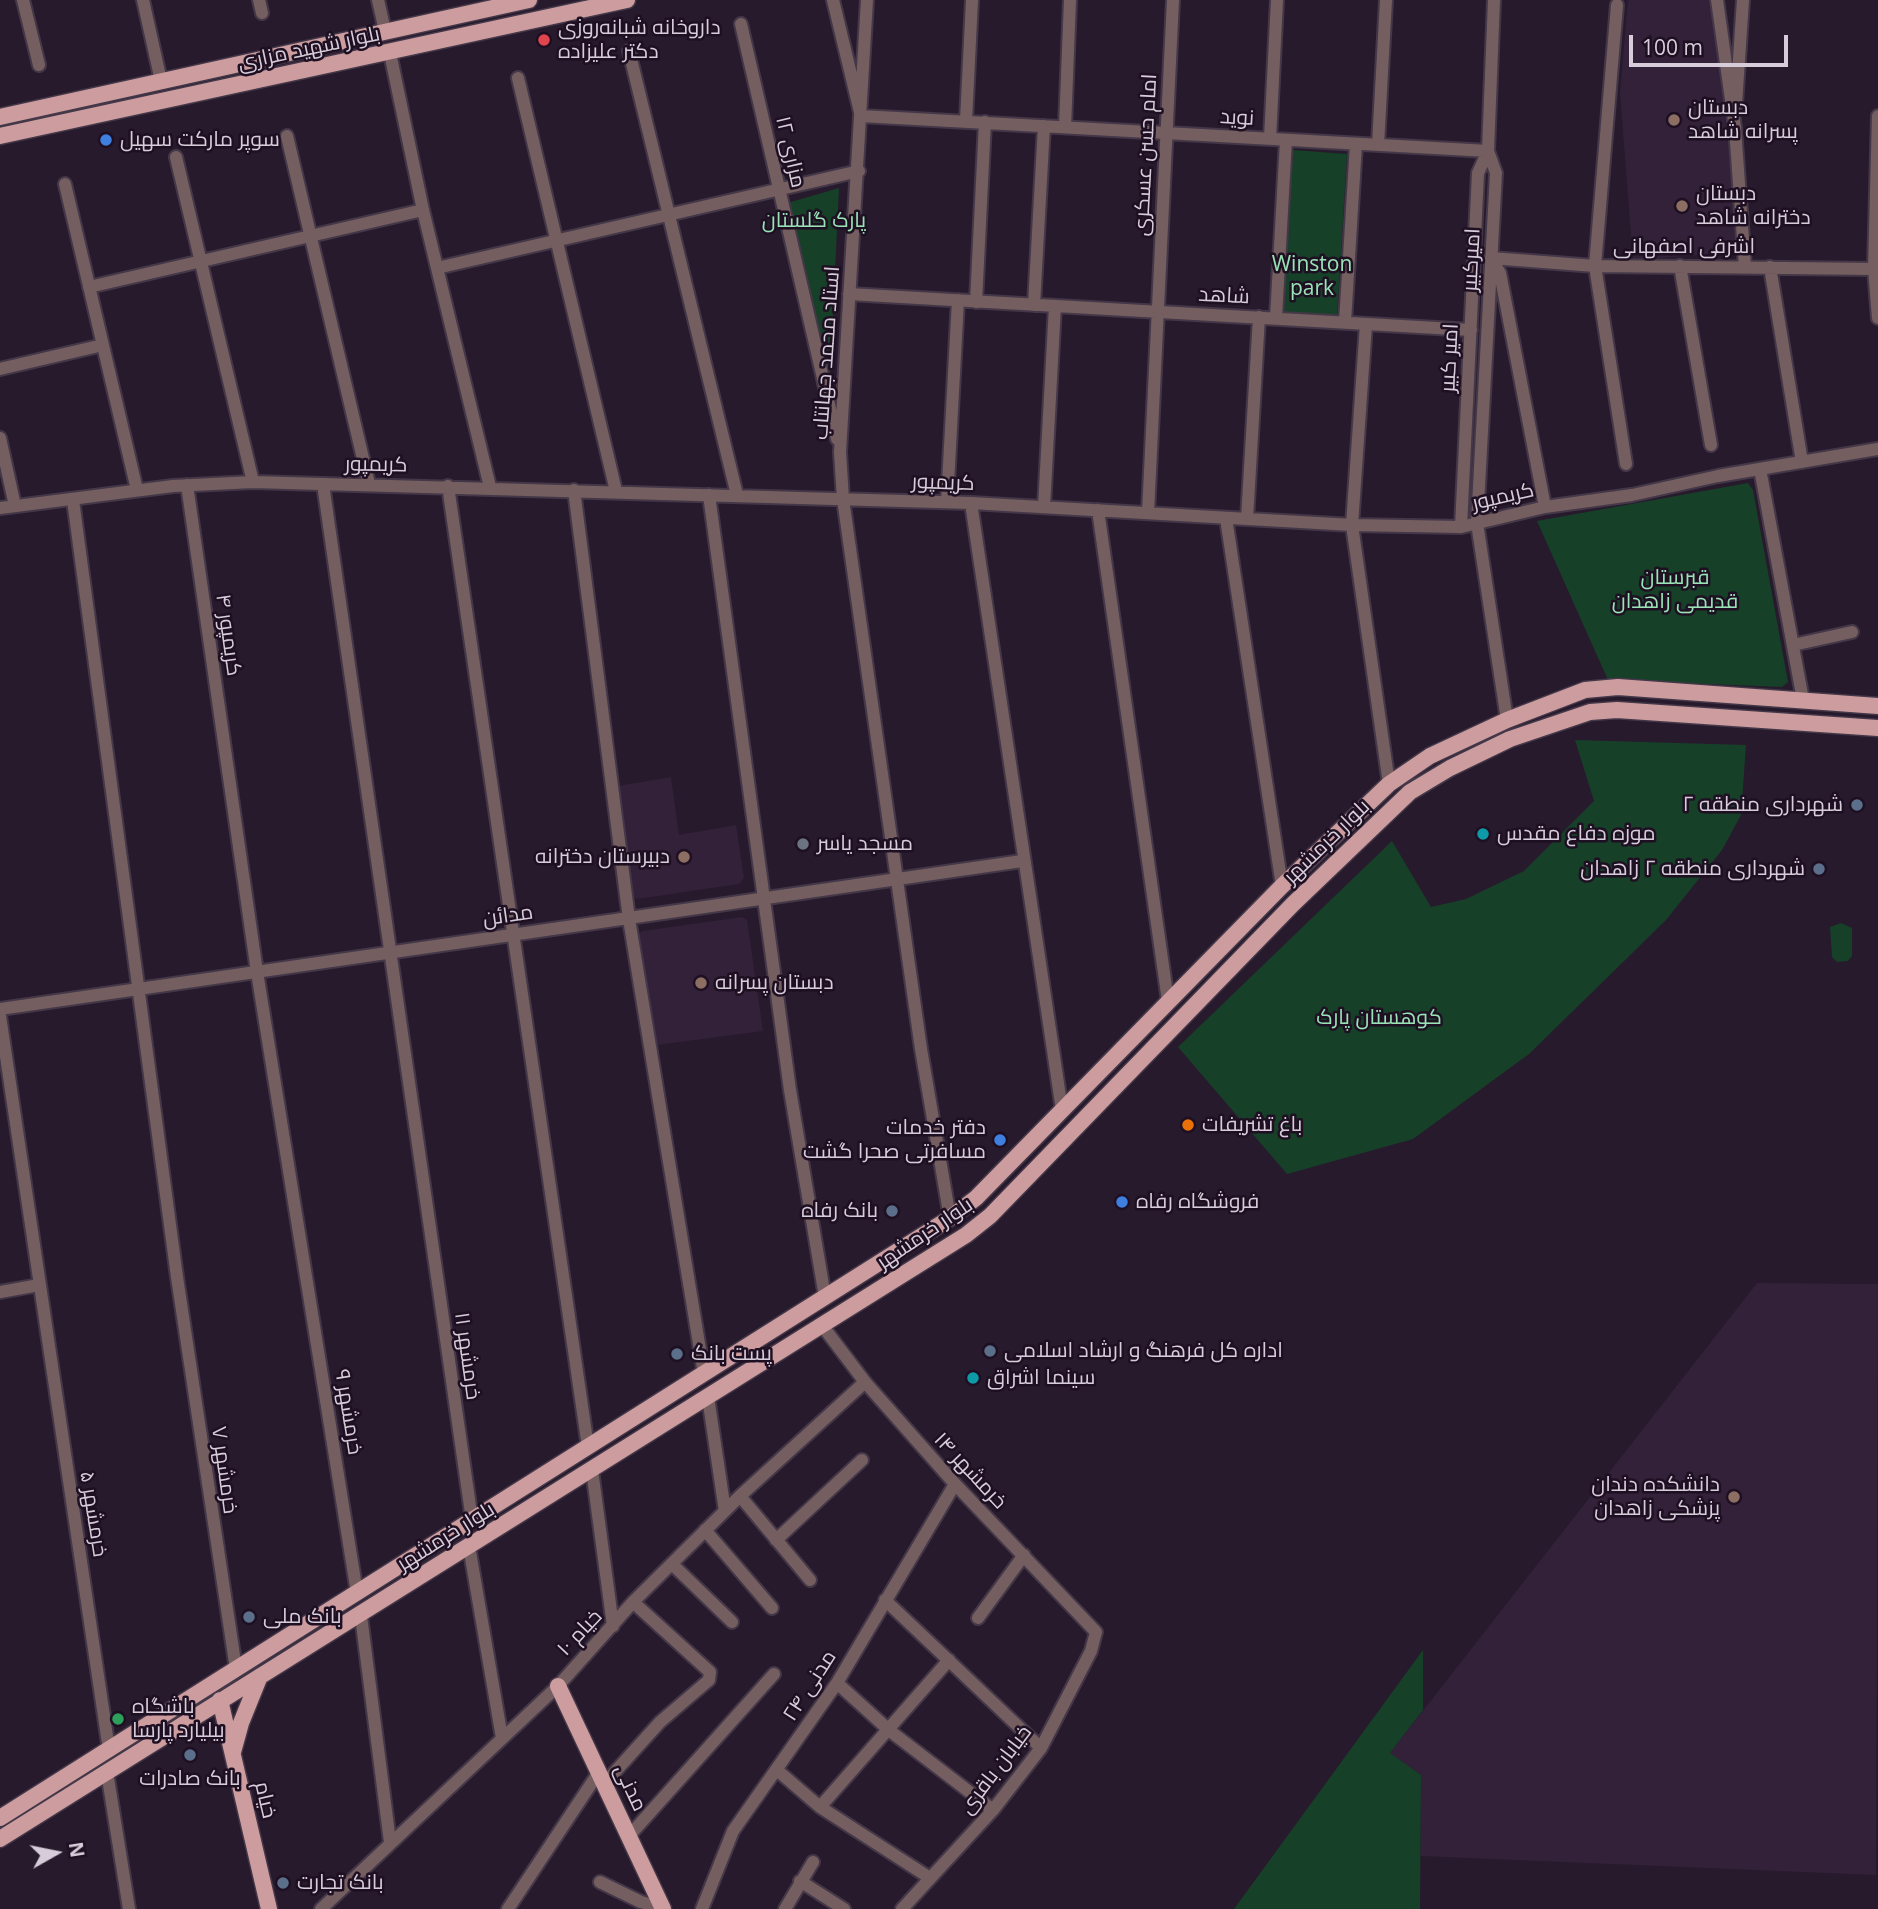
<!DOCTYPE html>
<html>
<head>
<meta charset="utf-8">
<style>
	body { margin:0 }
	#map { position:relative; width:1878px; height:1909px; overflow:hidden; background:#271a2c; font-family:"Open Sans",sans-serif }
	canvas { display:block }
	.north { position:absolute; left:21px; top:1818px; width:70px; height:70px; -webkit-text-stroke:5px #1e1022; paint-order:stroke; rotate:81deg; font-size:19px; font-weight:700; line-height:28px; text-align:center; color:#d7cdda }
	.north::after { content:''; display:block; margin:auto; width:24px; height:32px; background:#d7cdda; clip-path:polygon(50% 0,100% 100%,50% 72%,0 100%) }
	.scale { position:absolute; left:1629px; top:35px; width:159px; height:32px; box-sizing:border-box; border:4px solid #d7cdda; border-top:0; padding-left:9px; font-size:21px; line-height:24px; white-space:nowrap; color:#d7cdda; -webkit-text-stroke:5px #1e1022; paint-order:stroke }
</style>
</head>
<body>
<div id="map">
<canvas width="1878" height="1909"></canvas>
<div class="north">N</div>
<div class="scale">100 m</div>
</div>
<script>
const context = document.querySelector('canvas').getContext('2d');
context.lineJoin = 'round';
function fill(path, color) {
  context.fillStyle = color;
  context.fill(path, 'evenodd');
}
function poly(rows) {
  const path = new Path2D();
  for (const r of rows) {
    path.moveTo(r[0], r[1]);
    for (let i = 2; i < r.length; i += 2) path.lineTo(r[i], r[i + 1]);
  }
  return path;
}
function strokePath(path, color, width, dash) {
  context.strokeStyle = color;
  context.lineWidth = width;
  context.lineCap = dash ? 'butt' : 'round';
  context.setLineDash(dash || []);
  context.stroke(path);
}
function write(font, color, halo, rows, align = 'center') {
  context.font = font + ' "Open Sans",Cairo,sans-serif';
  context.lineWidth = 5;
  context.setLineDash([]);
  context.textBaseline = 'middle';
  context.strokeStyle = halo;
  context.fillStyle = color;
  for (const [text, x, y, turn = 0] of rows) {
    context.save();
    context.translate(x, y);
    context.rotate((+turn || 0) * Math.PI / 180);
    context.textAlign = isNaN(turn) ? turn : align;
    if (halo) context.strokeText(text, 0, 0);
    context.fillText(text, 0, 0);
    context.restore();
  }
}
const built = poly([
	[1628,0,1712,0,1740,252,1633,260,1620,93],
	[671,777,679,835,736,825,744,878,739,884,637,899,634,897,618,786],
	[742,917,747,920,763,1031,657,1045,638,935,642,931],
	[1757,1283,1878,1284,1876,1875,1421,1856,1421,1775,1390,1753]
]);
const green = poly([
	[1293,150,1347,154,1337,316,1282,313],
	[839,188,830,375,784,204],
	[1748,483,1753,490,1788,682,1782,687,1608,680,1537,521],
	[1575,740,1746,745,1741,815,1722,850,1666,920,1529,1054,1413,1139,1287,1174,1178,1047,1392,841,1431,907,1466,899,1524,871,1594,801],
	[1841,923,1852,928,1852,956,1848,961,1837,962,1832,957,1830,927],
	[1423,1650,1423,1710,1390,1753,1421,1775,1420,1909,1234,1909]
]);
const minor = poly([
	[23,0,39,65],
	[143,0,161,81],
	[259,0,262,13],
	[378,0,385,31],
	[833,0,861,116,1488,151],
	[867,0,840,452,843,499,921,1049,950,1218],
	[1494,0,1488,151,1496,173,1477,523,1507,720],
	[1717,0,1735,128,1745,267],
	[1617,5,1595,266,1626,464],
	[741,24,837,439],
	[629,51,737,495],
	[390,53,423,210,490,487],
	[518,78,616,491],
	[1736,104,1743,0],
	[1878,116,1874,269,1878,318],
	[966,121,972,0],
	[1065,127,1070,0],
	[287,136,369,484],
	[1270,139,1277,0],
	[1378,145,1386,0],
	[176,157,253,482],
	[65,184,137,490],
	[1491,258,1595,266,1878,269],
	[1491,259,1500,273,1545,507],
	[1680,266,1711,445],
	[1770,267,1802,462],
	[437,268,859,171],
	[89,287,423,210],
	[849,294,1471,330],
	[976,302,985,122],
	[1034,305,1044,126],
	[1276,318,1286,140],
	[1345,322,1356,144],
	[1366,324,1352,525,1389,784],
	[0,369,103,345],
	[0,438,15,506],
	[1760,469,1803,700],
	[323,484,472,1520],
	[187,485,257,972,357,1593],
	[448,486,588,1447],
	[574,490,629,919,704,1374],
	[709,495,790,1090,825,1297],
	[73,500,177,1277,236,1669],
	[947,502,958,300],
	[971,503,1062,1110],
	[1044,507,1055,306],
	[0,508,173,486,253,482,971,503,1352,525,1461,527,1545,507,1632,495,1718,476,1878,449],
	[1098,510,1168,1001],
	[1148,513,1173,0],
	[1226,518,1282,886],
	[1247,519,1259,317],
	[1461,527,1478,173,1488,151],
	[1793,645,1852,632],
	[0,1009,1022,861],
	[0,1016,109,1750],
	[0,1292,39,1285],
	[821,1324,865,1382,955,1484,1096,1632,1091,1651,1041,1748,993,1810,902,1909],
	[708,1397,725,1511],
	[592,1470,613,1626],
	[740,1496,810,1580],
	[705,1530,772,1608],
	[776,1540,862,1460],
	[469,1546,502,1738],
	[672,1564,732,1622],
	[885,1600,1041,1748],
	[361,1616,390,1842],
	[978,1618,1024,1555],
	[837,1683,890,1731,993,1810],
	[777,1770,820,1807,930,1878],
	[107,1772,129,1909],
	[604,1784,660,1722,709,1680,710,1672,633,1602],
	[820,1807,949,1660],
	[629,1836,774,1674],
	[800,1881,844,1909],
	[600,1882,641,1902,663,1908],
	[321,1909,558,1686,633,1602,740,1496,865,1382],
	[508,1909,599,1772],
	[702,1909,733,1831,837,1683,955,1484],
	[785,1909,813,1862]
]);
const major = poly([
	[0,117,529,0],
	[0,136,627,0],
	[558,1686,663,1909],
	[220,1700,269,1909],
	[233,1752,241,1723,260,1676],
	[0,1818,950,1218,976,1198,1282,886,1389,784,1430,756,1507,720,1585,690,1618,687,1878,706],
	[0,1839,966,1235,990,1216,1293,904,1410,792,1450,768,1510,739,1590,712,1617,710,1878,728]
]);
const markers = [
	[544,40,7,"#e0444e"],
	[1674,120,7,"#8d6e63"],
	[106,140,7,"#3f7fe0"],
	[1682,206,7,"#8d6e63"],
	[1857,805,7,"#5c6f8a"],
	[1483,834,7,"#0f9aa8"],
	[803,844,7,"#6b7280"],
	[684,857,7,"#8d6e63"],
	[1819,869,7,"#5c6f8a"],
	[701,983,7,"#8d6e63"],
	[1188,1125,7,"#e8710a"],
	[1000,1140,7,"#3f7fe0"],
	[1122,1202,7,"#3f7fe0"],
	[892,1211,7,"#5c6f8a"],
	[990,1351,7,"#5c6f8a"],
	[677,1354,7,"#5c6f8a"],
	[973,1378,7,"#0f9aa8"],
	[1734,1497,7,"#8d6e63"],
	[249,1617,7,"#5c6f8a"],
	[118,1719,7,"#2e9e5b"],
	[190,1755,7,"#5c6f8a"],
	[283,1883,7,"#5c6f8a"]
];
const poiNames = [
	["داروخانه شبانه‌روزی",558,28],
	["دکتر علیزاده",558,52],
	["دبستان",1688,108],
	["پسرانه شاهد",1688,132],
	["سوپر مارکت سهیل",120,140],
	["دبستان",1696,194],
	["دخترانه شاهد",1696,218],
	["شهرداری منطقه ۲",1843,805,"right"],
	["موزه دفاع مقدس",1497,834],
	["مسجد یاسر",817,844],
	["دبیرستان دخترانه",670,857,"right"],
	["شهرداری منطقه ۲ زاهدان",1805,869,"right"],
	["دبستان پسرانه",715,983],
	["باغ تشریفات",1202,1125],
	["دفتر خدمات",986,1128,"right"],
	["مسافرتی صحرا گشت",986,1152,"right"],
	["فروشگاه رفاه",1136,1202],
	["بانک رفاه",878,1211,"right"],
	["اداره کل فرهنگ و ارشاد اسلامی",1004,1351],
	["پست بانک",691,1354],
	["سینما اشراق",987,1378],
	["دانشکده دندان",1720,1485,"right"],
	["پزشکی زاهدان",1720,1509,"right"],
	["بانک ملی",263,1617],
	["باشگاه",132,1707],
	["بیلیارد پارسا",132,1731],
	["بانک صادرات",190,1779,"center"],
	["بانک تجارت",297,1883]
];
const streetNames = [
	["بلوار شهید مزاری",309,49,-12],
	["نوید",1237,118,3],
	["مزاری ۱۲",790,152,77],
	["امام حسن عسکری",1146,155,-87],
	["اشرفی اصفهانی",1684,247],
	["امیرکبیر",1472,260,-87],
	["شاهد",1224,296,3],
	["استاد محمد جهانتاب",827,353,-86],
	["امیر کبیر",1450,358,-87],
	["کریمپور",376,465,1],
	["کریمپور",943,483,2],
	["کریمپور",1503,497,-13],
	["کریمپور ۴",228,635,82],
	["بلوار خرمشهر",1327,842,-44],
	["مدائن",508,916,-8],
	["بلوار خرمشهر",925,1234,-34],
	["خرمشهر ۱۱",467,1356,82],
	["خرمشهر ۹",348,1412,81],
	["خرمشهر ۷",224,1470,82],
	["خرمشهر ۱۴",970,1471,47],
	["خرمشهر ۵",93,1514,81],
	["بلوار خرمشهر",446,1537,-32],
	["خیام ۱۰",580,1633,-47],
	["مدنی ۲۴",810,1686,-57],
	["خیابان باقری",996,1770,-53],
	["مدنی",630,1788,65],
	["خیام",265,1800,77]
];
const parkNames = [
	["پارک گلستان",814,221],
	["Winston",1312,265],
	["park",1312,289],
	["قبرستان",1675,578],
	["قدیمی زاهدان",1675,602],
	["کوهستان پارک",1379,1018]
];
fill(built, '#332139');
fill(green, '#174029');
strokePath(minor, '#433748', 16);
strokePath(major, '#433748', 19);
strokePath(minor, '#755e5f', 12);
strokePath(major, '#cc9c9e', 16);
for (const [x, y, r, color] of markers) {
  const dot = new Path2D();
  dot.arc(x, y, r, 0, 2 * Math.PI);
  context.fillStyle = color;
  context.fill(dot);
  strokePath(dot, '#1e1022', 2.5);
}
write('21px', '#d7cdda', '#1e1022', poiNames, 'left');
write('21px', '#d7cdda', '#1e1022', streetNames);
write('21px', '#99e3b6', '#1e1022', parkNames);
</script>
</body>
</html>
